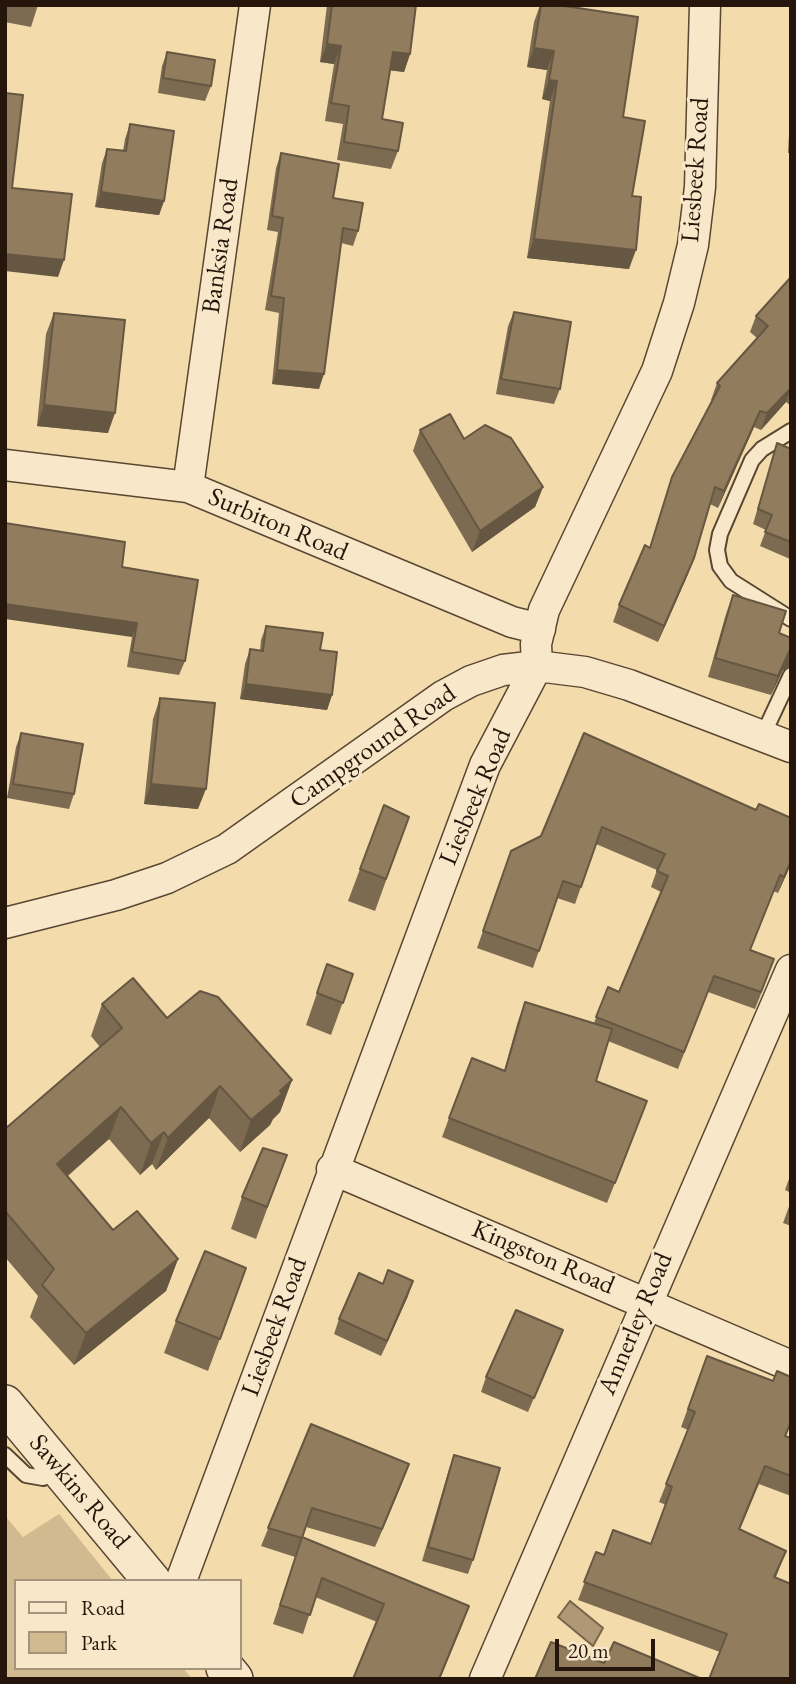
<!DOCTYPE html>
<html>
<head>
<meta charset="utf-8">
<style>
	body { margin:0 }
	#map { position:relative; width:796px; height:1684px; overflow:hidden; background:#f4dbac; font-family:"EB Garamond",serif }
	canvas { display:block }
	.frame { position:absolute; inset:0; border:7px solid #25150a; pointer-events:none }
	.legend { position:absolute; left:14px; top:1579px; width:228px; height:91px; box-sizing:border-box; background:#f8e8c9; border:2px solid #a4947d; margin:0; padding:9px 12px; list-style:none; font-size:21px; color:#25150a }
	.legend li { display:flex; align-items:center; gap:14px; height:35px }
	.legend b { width:35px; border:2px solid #a4947d }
	.scale { position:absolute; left:555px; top:1639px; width:100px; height:32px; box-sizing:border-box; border:4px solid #25150a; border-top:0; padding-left:9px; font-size:21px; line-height:24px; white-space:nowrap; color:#25150a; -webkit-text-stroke:5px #f8e8c9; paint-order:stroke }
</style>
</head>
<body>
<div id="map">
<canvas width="796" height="1684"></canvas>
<div class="frame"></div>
<ul class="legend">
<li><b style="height:9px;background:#f8e8c9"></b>Road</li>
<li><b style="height:19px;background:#d1b990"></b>Park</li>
</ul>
<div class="scale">20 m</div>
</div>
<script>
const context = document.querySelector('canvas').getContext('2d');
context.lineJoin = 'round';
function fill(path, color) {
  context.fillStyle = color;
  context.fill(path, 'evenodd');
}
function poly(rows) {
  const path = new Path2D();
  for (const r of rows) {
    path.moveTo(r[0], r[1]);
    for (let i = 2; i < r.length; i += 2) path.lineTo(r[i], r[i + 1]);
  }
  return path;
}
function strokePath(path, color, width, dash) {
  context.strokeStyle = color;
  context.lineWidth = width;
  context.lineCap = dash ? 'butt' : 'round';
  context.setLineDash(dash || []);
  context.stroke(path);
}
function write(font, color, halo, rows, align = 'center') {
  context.font = font + ' "EB Garamond",serif';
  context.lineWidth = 6;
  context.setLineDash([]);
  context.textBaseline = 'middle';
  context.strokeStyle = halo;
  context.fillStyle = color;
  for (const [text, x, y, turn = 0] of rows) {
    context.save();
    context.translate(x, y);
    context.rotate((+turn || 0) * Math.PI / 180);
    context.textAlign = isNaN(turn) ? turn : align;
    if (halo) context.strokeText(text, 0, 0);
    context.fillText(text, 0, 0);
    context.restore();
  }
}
const green = poly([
	[59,1514,113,1581,16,1581,16,1668,183,1668,192,1679,5,1679,5,1516,23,1537]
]);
const water = poly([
	[570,1601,603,1628,593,1646,558,1617,570,1601]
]);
const service = poly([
	[791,431,762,449,752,460,720,534,717,550,720,566,731,581,791,619],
	[763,735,791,675],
	[5,1455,26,1475,43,1478,60,1472]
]);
const minor = poly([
	[5,465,188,487,512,622,540,629],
	[188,487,255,5],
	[5,923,116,895,167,878,227,849,443,696,471,681,503,670,537,666,585,672,629,685,791,747],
	[332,1169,791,1366],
	[181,1581,485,765,537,666,536,644,544,610,657,371,679,303,693,245,700,187,705,5],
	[485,1679,791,970]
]);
const tertiary = poly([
	[5,1404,152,1581],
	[225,1668,234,1679]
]);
const wall = poly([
	[5,5,38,5,31,27,5,22],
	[327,5,416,5,410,54,404,72,390,70,382,119,398,151,391,169,337,160,343,124,325,121,334,64,320,62],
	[540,5,558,5,623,117,632,196,629,269,527,258,550,101,542,99,547,70,527,67,534,22],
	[167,52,211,86,205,101,158,93,162,66],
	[791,97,791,153,788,153],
	[130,124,164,201,159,215,95,207,102,163,107,149,123,151,125,139],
	[281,153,333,198,358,231,353,246,341,243,319,389,272,384,279,313,265,310,278,232,267,230,276,168],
	[791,277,791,406,786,402,761,430,754,427,718,508,710,504,688,574,658,642,613,622,619,605,650,547,672,477,712,400,711,400,717,383,757,338,750,332,756,316],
	[514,312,560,389,554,404,496,394,508,326],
	[54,313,108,433,37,426,46,334],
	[420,430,464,439,543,487,535,507,472,552,413,451],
	[777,443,791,449,791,556,790,559,760,546,766,530,753,524],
	[122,567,185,661,179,675,127,667,132,637],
	[733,595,779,633,783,670,771,695,708,677,726,614],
	[266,626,320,650,332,695,327,710,240,699,245,664,250,649,260,651,261,640],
	[160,698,198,809,144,804,153,719],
	[21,733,74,794,69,809,7,798,16,747],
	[584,733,756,810,791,818,791,864,778,893,773,891,750,950,768,976,755,1009,708,992,678,1069,608,1041,596,1081,640,1120,607,1203,442,1137,449,1118,504,1071,518,1021,525,1002,594,1023,608,987,619,992,661,892,651,887,657,870,596,844,575,904,557,898,533,968,477,948,511,851,541,836],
	[384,805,409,817,375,911,348,901],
	[327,964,353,974,331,1035,306,1025],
	[102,1004,167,1018,292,1080,280,1112,273,1119,270,1125,240,1152,209,1118,156,1170,152,1164,140,1175,109,1139,68,1176,113,1230,178,1259,166,1291,74,1365,30,1317,38,1296,5,1257,5,1129,100,1047,91,1036],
	[287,1155,256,1239,231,1229,242,1197],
	[791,1173,791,1193,785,1190],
	[791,1201,791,1226,783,1223],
	[246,1268,208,1371,164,1353,176,1321],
	[408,1296,381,1356,334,1334,339,1319],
	[563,1330,528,1412,481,1392,486,1377],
	[707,1356,786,1436,791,1438,791,1496,759,1484,740,1529,779,1569,776,1577,720,1652,578,1600,596,1552,604,1555,651,1544,666,1505,659,1502,688,1430,681,1427],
	[311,1424,402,1483,375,1547,306,1527,295,1557,261,1546],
	[454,1455,473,1560,468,1574,422,1561,449,1469],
	[302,1537,462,1625,440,1679,353,1679,377,1622,315,1597,303,1634,273,1624]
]);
const shadedWall = poly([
	[327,44,341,46,334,64,320,62],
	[534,48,554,51,547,70,527,67],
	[393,52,410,54,404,72,387,70],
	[549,80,557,81,550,101,542,99],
	[101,192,164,201,159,215,95,207],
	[534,239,636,250,629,269,527,258],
	[5,254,64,260,58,277,5,271],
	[277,370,324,374,319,389,272,384],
	[791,388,786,402,761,430,767,413],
	[44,405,115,413,108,433,37,426],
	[760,411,754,427,718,508,724,491],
	[543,487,535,507,472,552,480,531],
	[694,558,688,574,658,642,664,626],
	[5,604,137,623,132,637,5,619],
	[791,651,791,667,783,670,771,695,778,676,789,652],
	[246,684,332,695,327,710,240,699],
	[151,784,206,789,198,809,144,804],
	[791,861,791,864,778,893,784,877],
	[292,1080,280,1112,273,1119,270,1125,240,1152,251,1120],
	[220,1086,209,1118,156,1170,168,1138],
	[121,1107,109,1139,45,1195,57,1164],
	[164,1132,152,1164,140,1175,151,1143],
	[178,1259,166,1291,74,1365,86,1333],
	[413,1281,408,1296,381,1356,387,1341],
	[409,1464,402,1483,375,1547,382,1529],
	[786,1551,779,1569,767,1595,774,1577],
	[469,1606,462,1625,439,1679]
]);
const building = poly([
	[332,5,416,5,410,54,393,52,382,119,403,123,398,151,344,142,349,106,331,103,341,46,327,44,332,5],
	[541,5,558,5,638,17,623,117,645,121,632,196,641,197,636,250,534,239,557,81,549,80,554,51,534,48,541,5],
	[167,52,215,60,211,86,163,78,167,52],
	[5,93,23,95,12,188,72,194,64,260,5,254,5,93],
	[130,124,174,131,164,201,101,192,107,149,126,151,130,124],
	[281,153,339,164,333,198,363,203,358,231,343,228,324,374,277,370,284,298,271,296,283,218,272,216,281,153],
	[791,277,791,388,767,413,760,411,724,491,715,487,694,558,664,626,619,605,645,545,650,548,672,477,720,386,717,383,768,326,756,316,791,277],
	[514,312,571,322,560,389,501,379,514,312],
	[54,313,125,320,115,413,44,405,54,313],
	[450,414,464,439,485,425,511,438,543,487,480,531,420,430,450,414],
	[777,443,791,449,791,542,765,532,772,515,758,509,777,443],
	[5,523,125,542,122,567,198,580,185,661,132,652,137,623,5,604,5,523],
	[733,595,786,611,779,633,791,638,791,651,789,652,778,676,715,658,733,595],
	[266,626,323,633,320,650,337,652,332,695,246,684,250,649,263,651,266,626],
	[160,698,215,703,206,789,151,784,160,698],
	[21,733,83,744,74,794,13,784,21,733],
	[584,733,756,810,759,804,791,818,791,861,784,877,780,875,750,950,774,959,761,992,714,976,684,1052,596,1017,608,987,619,992,668,876,657,871,665,854,602,827,581,887,563,881,539,951,483,931,511,851,541,836,584,733],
	[384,805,409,817,386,879,360,869,384,805],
	[327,964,353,974,343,1003,317,993,327,964],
	[133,978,167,1018,200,991,218,997,292,1080,280,1091,282,1094,251,1120,220,1086,168,1138,164,1132,151,1143,121,1107,57,1164,113,1230,137,1211,178,1259,86,1333,42,1285,54,1269,5,1211,5,1129,122,1028,102,1004,133,978],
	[525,1002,612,1029,596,1081,647,1101,615,1183,449,1118,472,1058,505,1071,525,1002],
	[263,1148,287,1155,267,1207,242,1197,263,1148],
	[205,1251,246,1268,220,1339,176,1321,205,1251],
	[388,1270,413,1281,387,1341,339,1319,359,1273,383,1284,388,1270],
	[516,1310,563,1330,534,1398,486,1377,516,1310],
	[707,1356,773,1381,777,1371,791,1377,791,1422,785,1436,791,1438,791,1476,765,1466,739,1529,786,1551,774,1577,791,1584,791,1679,709,1679,727,1634,584,1582,596,1552,604,1555,613,1530,651,1544,672,1487,666,1484,695,1412,688,1409,707,1356],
	[311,1424,409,1464,382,1529,312,1508,302,1538,268,1528,311,1424],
	[454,1455,500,1468,473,1560,428,1547,454,1455],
	[302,1537,469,1606,439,1679,353,1679,384,1604,322,1578,310,1615,280,1605,302,1537],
	[551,1642,604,1663,614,1642,702,1679,535,1679,551,1642]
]);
const streetNames = [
	["Liesbeek Road",696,170,-86],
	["Banksia Road",221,246,-82],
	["Surbiton Road",278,525,23],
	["Campground Road",373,747,-35],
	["Liesbeek Road",476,797,-67],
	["Kingston Road",543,1258,23],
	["Annerley Road",636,1324,-67],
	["Liesbeek Road",275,1327,-70],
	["Sawkins Road",79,1492,50]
];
fill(green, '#d1b990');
fill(water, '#ae9875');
strokePath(water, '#77644a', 2);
strokePath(service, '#594632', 18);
strokePath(minor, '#594632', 33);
strokePath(tertiary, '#594632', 40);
strokePath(service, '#f8e8c9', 14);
strokePath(minor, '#f8e8c9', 30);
strokePath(tertiary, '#f8e8c9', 37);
fill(wall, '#7d6b51');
fill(shadedWall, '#665742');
fill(building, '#917c5e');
strokePath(building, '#665742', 2);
write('26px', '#25150a', '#f8e8c9', streetNames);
</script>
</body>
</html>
